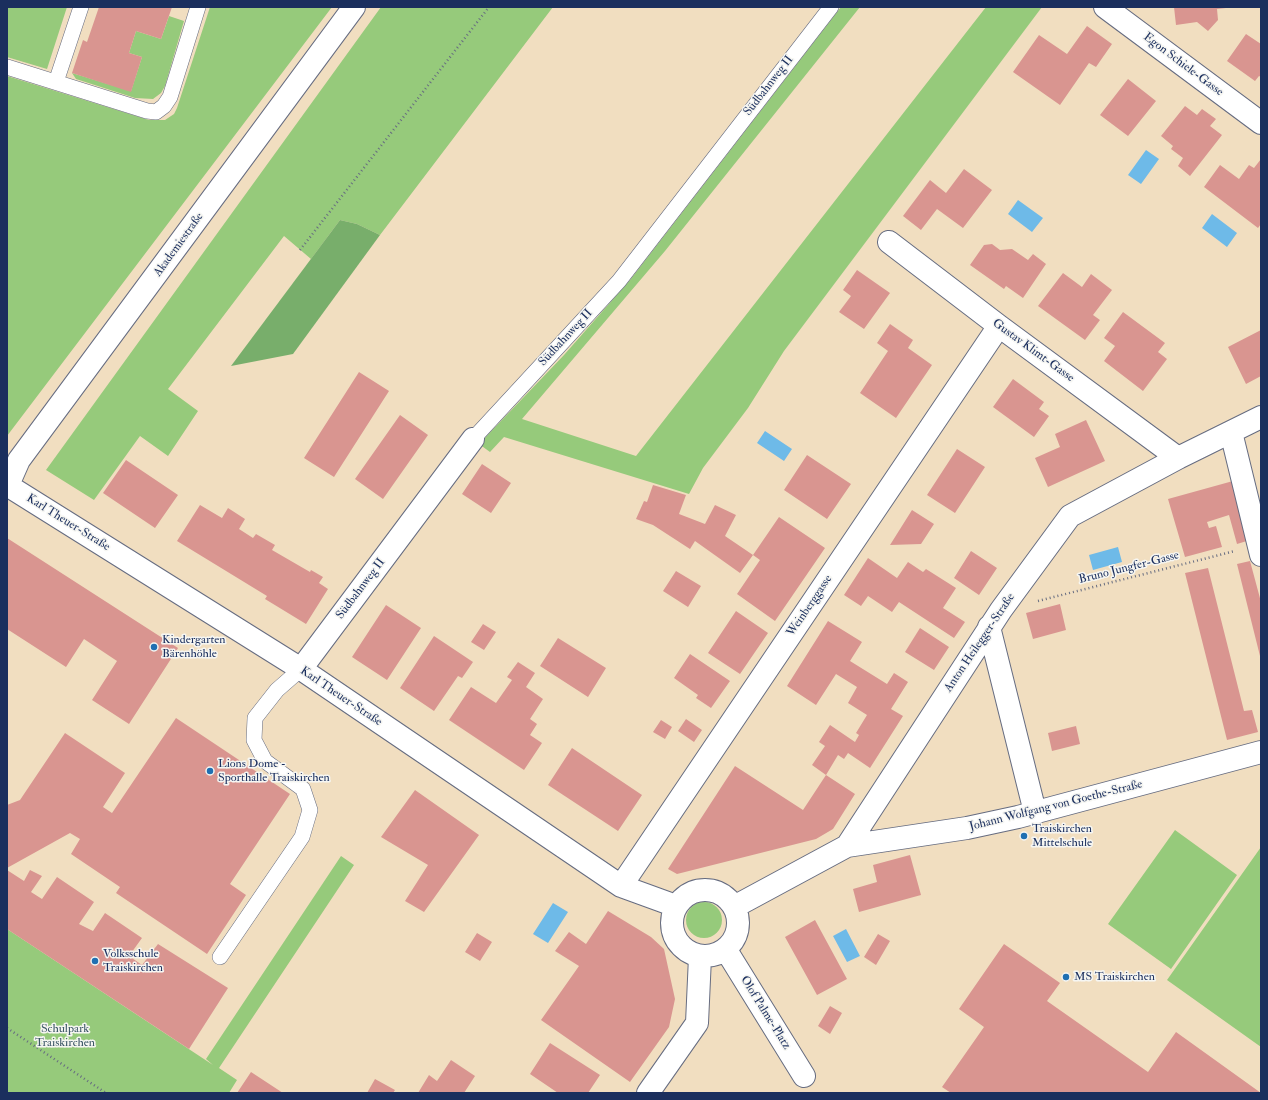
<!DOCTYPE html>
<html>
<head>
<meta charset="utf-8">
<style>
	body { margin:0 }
	#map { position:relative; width:1268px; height:1100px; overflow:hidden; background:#f1dec0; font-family:"IM FELL Double Pica",serif }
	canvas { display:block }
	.frame { position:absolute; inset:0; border:8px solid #1b2f5e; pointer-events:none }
</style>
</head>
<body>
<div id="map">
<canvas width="1268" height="1100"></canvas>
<div class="frame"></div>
</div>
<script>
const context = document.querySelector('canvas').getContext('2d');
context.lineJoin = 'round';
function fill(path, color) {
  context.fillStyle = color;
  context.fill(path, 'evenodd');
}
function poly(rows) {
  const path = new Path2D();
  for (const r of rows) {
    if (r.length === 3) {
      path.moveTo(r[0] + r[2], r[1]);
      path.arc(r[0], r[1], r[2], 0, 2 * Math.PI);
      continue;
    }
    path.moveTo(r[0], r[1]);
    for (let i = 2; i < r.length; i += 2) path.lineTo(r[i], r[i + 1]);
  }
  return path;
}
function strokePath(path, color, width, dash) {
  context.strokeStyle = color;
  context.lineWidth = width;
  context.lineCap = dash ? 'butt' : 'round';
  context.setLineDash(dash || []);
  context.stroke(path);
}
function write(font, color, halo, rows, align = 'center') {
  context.font = font + ' "IM FELL Double Pica",serif';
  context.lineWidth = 3;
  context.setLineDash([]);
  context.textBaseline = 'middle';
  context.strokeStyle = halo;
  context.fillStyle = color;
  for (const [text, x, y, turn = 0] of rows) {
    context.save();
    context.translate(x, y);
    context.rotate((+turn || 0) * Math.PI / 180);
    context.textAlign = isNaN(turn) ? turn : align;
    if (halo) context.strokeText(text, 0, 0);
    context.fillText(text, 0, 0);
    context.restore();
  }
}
const green = poly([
	[7,7,67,7,47,69,7,57],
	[210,7,332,7,7,436,7,76,149,120,165,120,174,114,177,108],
	[381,7,553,7,380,235,357,224,340,220,311,259,284,236,168,389,198,411,168,456,140,436,94,500,46,470],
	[841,7,860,7,665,251,522,419,636,456,986,7,1042,7,784,351,748,408,703,468,689,494,504,437,490,452,479,444,564,355,630,280],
	[169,16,184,21,165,86,161,93,153,99,135,98,76,79,72,73,131,91,142,57,129,53,136,31,161,39],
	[1175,830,1237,875,1171,969,1108,924],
	[1261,847,1261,1047,1167,980],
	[341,856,354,865,219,1068,237,1080,229,1093,7,1093,7,929,213,1065,206,1059],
	[704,920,18]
]);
const forest = poly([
	[340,220,357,224,380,235,293,354,231,366]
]);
const water = poly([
	[1146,150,1159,159,1141,184,1128,175],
	[1018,200,1043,218,1032,232,1008,214],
	[1212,214,1237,233,1227,247,1202,228],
	[765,431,792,449,784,461,757,443],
	[1118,547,1122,562,1093,570,1089,555],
	[553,903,568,912,548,943,533,934],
	[846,929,860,956,847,962,833,936]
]);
const building = poly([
	[99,7,172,7,161,39,136,31,129,53,142,57,131,92,72,73,83,40,87,42],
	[1174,7,1226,7,1226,8,1217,9,1218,20,1208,31,1197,22,1176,25],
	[1087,26,1112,44,1096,67,1089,63,1060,105,1013,72,1039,35,1067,54],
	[1246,34,1261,44,1261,77,1259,76,1255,81,1227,61],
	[1128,79,1156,101,1128,136,1100,115],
	[1185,106,1197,115,1202,109,1216,119,1210,126,1222,135,1190,176,1178,166,1183,158,1171,149,1173,146,1161,136],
	[1261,159,1261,224,1258,228,1204,187,1220,165,1239,179,1249,165,1254,168],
	[964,169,992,190,963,228,937,209,921,230,903,216,930,180,946,193],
	[992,244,1000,250,1012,249,1028,260,1033,254,1046,264,1023,298,1006,286,1004,289,970,265,984,245],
	[857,270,890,293,864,329,839,312,851,296,843,290],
	[1063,273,1082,287,1091,274,1112,290,1093,315,1100,320,1085,340,1038,306],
	[1123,312,1165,343,1158,352,1167,359,1143,391,1104,361,1115,346,1104,338],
	[890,324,913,340,908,348,932,365,896,418,860,393,888,351,877,343],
	[1261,330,1261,376,1246,384,1228,347],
	[359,372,389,391,334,477,304,458],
	[1013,379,1044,402,1039,409,1049,416,1034,437,993,407],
	[400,415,428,435,383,499,355,479],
	[1086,420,1105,461,1048,487,1035,458,1060,447,1055,434],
	[957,449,985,467,955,513,927,495],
	[807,455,851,484,827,519,784,490],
	[126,460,178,495,155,528,103,493],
	[482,464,511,483,491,513,462,494],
	[1233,481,1250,540,1237,544,1229,515,1207,522,1209,528,1216,526,1222,547,1185,557,1168,499],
	[653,485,686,495,679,514,705,524,715,505,736,515,725,536,753,555,779,517,825,548,775,621,737,594,760,560,753,555,740,573,695,541,690,549,653,525,636,519,644,501,647,502],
	[200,505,222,518,228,508,245,519,239,529,253,538,256,534,275,545,272,550,310,572,311,570,323,577,319,583,328,589,306,624,265,599,267,596,177,541],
	[912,510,934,524,921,544,890,545],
	[7,538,178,648,129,724,92,700,117,661,84,639,66,667,7,629],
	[971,551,997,568,979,595,954,578],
	[868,558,897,578,908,562,923,572,926,569,956,588,943,608,965,622,954,638,899,602,892,612,868,596,861,606,844,595],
	[1250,561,1261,602,1260,656,1237,564],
	[1208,568,1244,711,1252,710,1258,732,1227,740,1185,573],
	[676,571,701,586,688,607,663,591],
	[1060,604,1066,630,1033,639,1026,613],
	[386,605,421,628,387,680,352,657],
	[736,611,768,633,740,674,708,653],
	[828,621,862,642,850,661,887,684,894,673,908,682,891,709,903,716,870,768,848,753,844,759,838,755,826,775,855,794,833,829,816,839,677,874,668,869,735,766,803,810,826,775,812,765,825,746,819,742,830,725,855,742,859,735,856,733,867,715,848,703,857,687,836,674,816,705,787,686],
	[483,624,496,632,484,650,471,642],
	[920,628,949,647,934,670,905,652],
	[434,636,473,662,462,678,458,676,434,711,400,688],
	[558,638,606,668,588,697,540,666],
	[690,654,730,681,711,708,696,698,698,695,674,678],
	[518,662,535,673,526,687,543,699,530,719,537,724,530,735,542,743,524,770,449,720,471,687,496,703,512,680,507,677],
	[176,718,290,794,230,884,246,895,207,954,116,893,120,887,71,854,80,839,70,833,7,868,7,805,20,800,65,733,125,773,103,807,112,813],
	[686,719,702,730,694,742,678,731],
	[661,720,672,727,665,739,653,732],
	[1076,726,1080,744,1052,751,1048,733],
	[572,748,642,795,618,831,548,785],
	[415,790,479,835,424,912,405,901,428,865,381,837],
	[910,855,921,895,859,912,853,889,877,882,873,865],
	[7,870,24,881,30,870,42,876,31,892,42,899,57,877,94,902,79,924,93,931,105,913,142,938,129,956,142,965,158,944,228,988,189,1049,7,929],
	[608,911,651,937,664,949,675,999,669,1027,630,1082,541,1020,579,966,555,951,569,932,586,944],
	[815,920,847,979,817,995,785,937],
	[477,933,492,942,480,961,465,952],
	[878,934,890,941,876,965,864,957],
	[1004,944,1060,983,1047,1001,1148,1072,1176,1032,1261,1093,951,1093,942,1087,984,1027,959,1009],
	[830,1006,842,1013,830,1034,818,1026],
	[550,1043,600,1075,588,1093,558,1093,530,1074],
	[451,1060,475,1076,464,1093,418,1093,429,1075,437,1081],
	[251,1072,283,1093,237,1093],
	[375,1079,395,1090,393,1093,367,1093]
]);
const path = poly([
	[300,250,489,7],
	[1038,601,1235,551],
	[7,1028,106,1093]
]);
const lane = poly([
	[7,67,147,111,156,112,164,106,170,97,198,7],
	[56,82,81,7],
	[473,439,619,281,831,7],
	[220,957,302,837,310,810,303,789,265,761,254,740,255,718,277,690,301,669]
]);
const street = poly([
	[1105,7,1261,123],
	[889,242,999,326,1178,458],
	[1231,432,1261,555],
	[7,485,301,669,621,886,676,906],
	[8,485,19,460,354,7],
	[989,627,1035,812],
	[301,669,473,439],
	[847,846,967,828,1018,817,1261,752],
	[621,886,999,326],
	[705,923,33],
	[734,907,847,846,1001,610,1070,516,1178,458,1261,417],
	[726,950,804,1076],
	[648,1093,697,1023,700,957]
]);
const markers = [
	[154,647,4,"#1f6fb2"],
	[210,771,4,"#1f6fb2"],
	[1024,836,4,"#1f6fb2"],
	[95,961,4,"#1f6fb2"],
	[1066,977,4,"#1f6fb2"]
];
const streetNames = [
	["Egon Schiele-Gasse",1183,65,37],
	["Südbahnweg II",769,86,-52],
	["Akademiestraße",179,245,-54],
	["Südbahnweg II",566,338,-47],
	["Gustav Klimt-Gasse",1033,351,36],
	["Karl Theuer-Straße",68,523,32],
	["Bruno Jungfer-Gasse",1129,568,-14],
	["Südbahnweg II",361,589,-53],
	["Weinberggasse",810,606,-56],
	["Anton Heilegger-Straße",980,643,-56],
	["Karl Theuer-Straße",341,697,34],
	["Johann Wolfgang von Goethe-Straße",1056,806,-14],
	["Olof Palme-Platz",765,1013,58]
];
const poiNames = [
	["Kindergarten",162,640],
	["Bärenhöhle",162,654],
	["Lions Dome -",218,764],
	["Sporthalle Traiskirchen",218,778],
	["Traiskirchen",1032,829],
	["Mittelschule",1032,843],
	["Volksschule",103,954],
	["Traiskirchen",103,968],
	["MS Traiskirchen",1074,977]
];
const parkNames = [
	["Schulpark",65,1029],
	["Traiskirchen",65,1043]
];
fill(green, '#96ca7b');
fill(forest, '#78ae6b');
fill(water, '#6ebae8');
fill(building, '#d99590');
strokePath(lane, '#666c80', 16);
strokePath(street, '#666c80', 24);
strokePath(path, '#666c80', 2.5, [1, 3]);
strokePath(lane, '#fff', 15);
strokePath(street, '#fff', 22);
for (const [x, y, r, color] of markers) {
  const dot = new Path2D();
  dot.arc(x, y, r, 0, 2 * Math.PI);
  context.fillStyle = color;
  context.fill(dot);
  strokePath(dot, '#f6f6f2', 1.5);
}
write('12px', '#1b2f5e', '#f6f6f2', streetNames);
write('12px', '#1b2f5e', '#f6f6f2', poiNames, 'left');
write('12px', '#3a5665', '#f6f6f2', parkNames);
</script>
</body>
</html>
